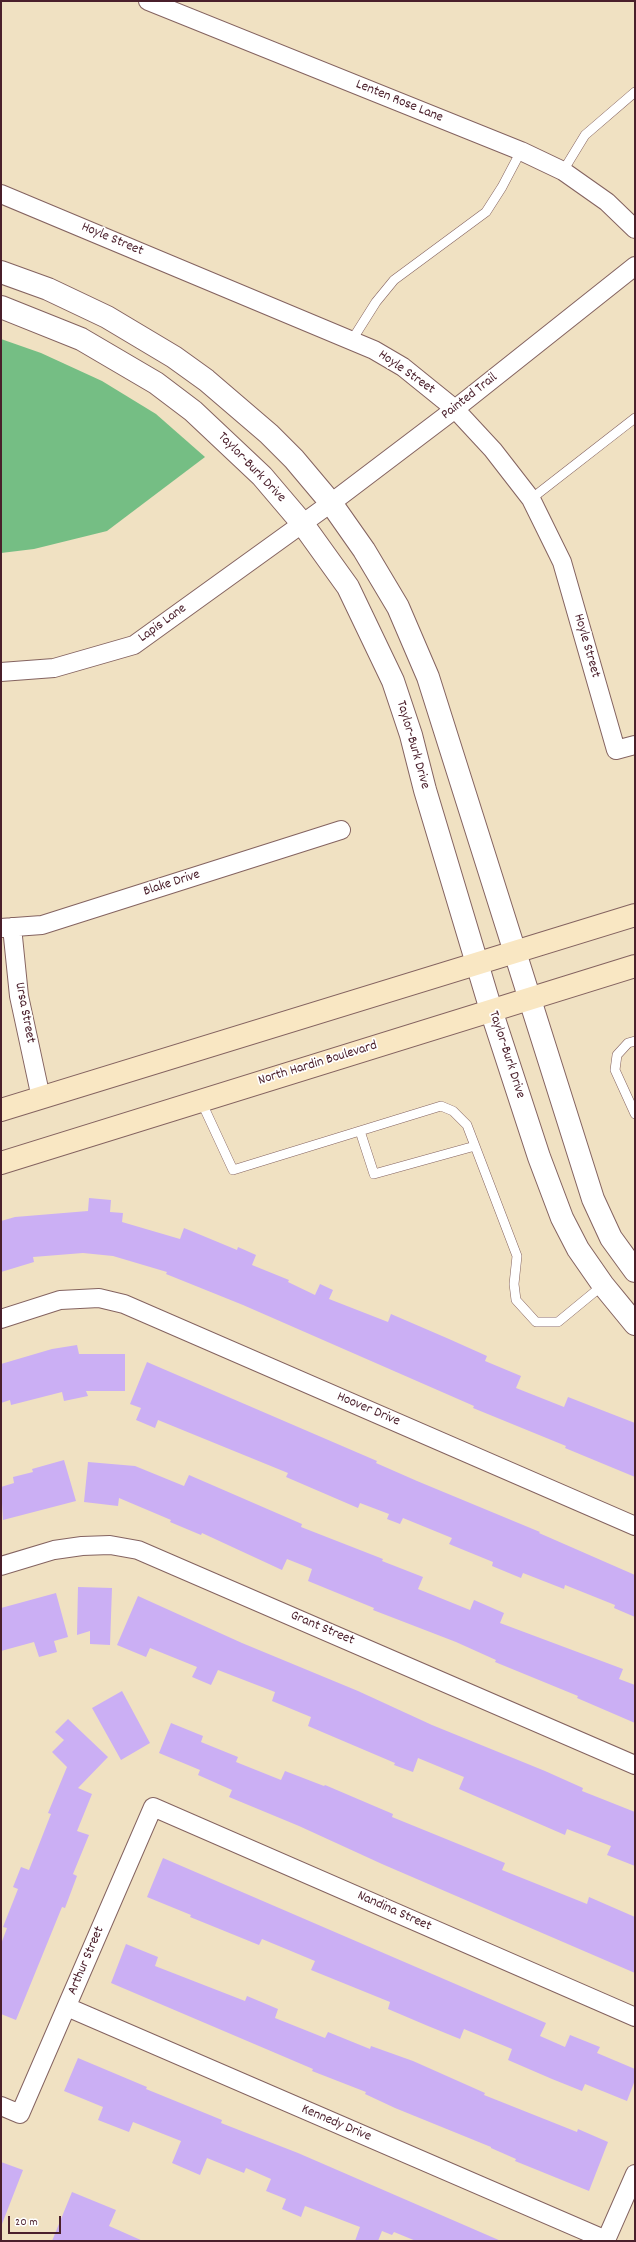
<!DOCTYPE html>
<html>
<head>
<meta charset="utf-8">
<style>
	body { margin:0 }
	#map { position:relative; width:636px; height:2242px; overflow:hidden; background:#f0e1c2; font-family:Dekko,sans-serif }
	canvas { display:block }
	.frame { position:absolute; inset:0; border:2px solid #4a1f2b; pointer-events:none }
	.scale { position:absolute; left:8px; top:2216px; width:53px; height:18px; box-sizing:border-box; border:2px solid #4a1f2b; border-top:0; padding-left:5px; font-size:12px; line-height:14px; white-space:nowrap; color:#4a1f2b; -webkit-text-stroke:3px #fff; paint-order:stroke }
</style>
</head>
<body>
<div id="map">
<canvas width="636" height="2242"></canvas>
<div class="frame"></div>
<div class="scale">20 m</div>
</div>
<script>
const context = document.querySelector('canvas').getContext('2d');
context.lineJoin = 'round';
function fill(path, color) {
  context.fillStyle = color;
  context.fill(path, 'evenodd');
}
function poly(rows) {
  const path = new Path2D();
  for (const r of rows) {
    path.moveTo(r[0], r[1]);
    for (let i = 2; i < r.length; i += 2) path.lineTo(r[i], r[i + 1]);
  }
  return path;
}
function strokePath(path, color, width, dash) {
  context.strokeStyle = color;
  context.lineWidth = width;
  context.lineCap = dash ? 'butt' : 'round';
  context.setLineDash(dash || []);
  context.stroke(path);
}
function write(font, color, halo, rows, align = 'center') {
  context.font = font + ' Dekko,sans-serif';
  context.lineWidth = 3.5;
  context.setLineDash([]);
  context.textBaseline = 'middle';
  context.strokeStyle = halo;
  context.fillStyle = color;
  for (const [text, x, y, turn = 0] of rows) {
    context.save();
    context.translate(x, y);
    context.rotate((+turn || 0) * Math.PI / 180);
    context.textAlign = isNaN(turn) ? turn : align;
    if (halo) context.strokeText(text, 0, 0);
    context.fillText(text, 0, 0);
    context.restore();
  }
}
const forest = poly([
	[1,339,41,353,102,381,156,414,205,457,107,531,34,549,1,553]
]);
const building = poly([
	[89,1198,111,1200,110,1212,123,1213,122,1222,180,1239,184,1228,237,1250,238,1247,256,1255,252,1265,289,1280,288,1282,315,1295,320,1284,333,1290,329,1299,388,1322,391,1314,449,1339,487,1356,485,1361,521,1376,516,1388,564,1407,568,1397,635,1423,635,1477,565,1448,566,1446,473,1408,474,1406,243,1305,166,1274,167,1272,113,1256,83,1253,33,1257,34,1262,1,1272,1,1221,15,1217,88,1211],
	[77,1345,79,1354,125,1354,125,1391,86,1391,88,1396,64,1401,62,1392,11,1405,10,1400,1,1403,1,1364,52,1349],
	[147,1362,377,1461,376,1463,417,1481,540,1532,539,1533,635,1575,635,1617,614,1608,615,1605,565,1585,564,1589,523,1573,521,1578,492,1566,493,1562,449,1544,452,1538,403,1518,400,1524,387,1519,389,1514,360,1503,358,1508,286,1477,288,1473,158,1420,155,1428,136,1420,141,1408,130,1404],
	[64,1460,76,1501,3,1520,1,1487,14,1483,13,1477,33,1472,32,1469],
	[88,1462,135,1466,184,1486,189,1475,302,1524,301,1527,383,1559,382,1561,423,1577,418,1589,470,1610,474,1600,504,1613,500,1623,623,1669,619,1679,635,1685,635,1723,577,1698,578,1696,495,1662,496,1660,456,1642,373,1610,374,1608,308,1581,312,1569,287,1559,282,1570,202,1533,201,1535,170,1522,171,1520,119,1498,118,1506,84,1502],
	[78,1587,112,1588,110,1645,90,1644,90,1631,77,1635],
	[56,1593,68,1637,54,1641,57,1652,39,1657,34,1642,1,1651,1,1608],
	[138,1596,242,1643,358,1691,432,1725,545,1771,583,1788,582,1791,635,1812,635,1866,607,1855,611,1846,567,1829,565,1835,459,1789,464,1777,418,1758,413,1772,394,1765,395,1763,308,1726,311,1717,272,1701,275,1692,218,1670,211,1685,192,1677,197,1667,150,1648,146,1657,117,1645],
	[122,1691,150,1743,121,1760,92,1708],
	[68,1719,108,1757,78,1788,92,1794,77,1831,89,1835,73,1874,77,1876,65,1908,62,1907,16,2020,1,2014,1,1944,7,1928,3,1927,18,1889,13,1887,21,1867,29,1870,51,1814,48,1813,67,1767,52,1752,64,1740,55,1732],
	[171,1723,203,1736,201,1742,238,1757,236,1762,281,1780,285,1771,324,1786,325,1785,393,1814,392,1817,505,1863,502,1870,587,1904,589,1897,635,1917,635,1973,382,1864,299,1826,229,1797,232,1790,198,1775,200,1770,159,1753],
	[163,1858,546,2023,540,2036,565,2047,570,2035,600,2047,597,2053,635,2069,635,2080,627,2101,585,2084,582,2091,552,2079,508,2060,512,2049,464,2029,460,2039,428,2026,388,2009,390,2002,311,1970,315,1961,262,1939,259,1945,190,1917,191,1915,147,1897],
	[126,1944,158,1957,155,1966,245,2001,247,1996,278,2009,275,2018,325,2038,328,2032,370,2049,371,2046,413,2061,485,2093,484,2095,577,2132,578,2129,608,2142,589,2191,515,2161,516,2159,491,2148,491,2147,395,2108,365,2094,366,2092,312,2071,313,2069,111,1983],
	[78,2058,147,2087,146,2089,222,2120,221,2123,298,2153,501,2241,416,2241,394,2232,392,2235,382,2231,378,2241,355,2241,360,2227,305,2206,301,2217,282,2209,286,2199,266,2191,271,2179,246,2168,244,2173,207,2158,200,2175,172,2163,181,2141,133,2122,129,2132,98,2120,103,2107,64,2091],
	[1,2162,23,2170,2,2224,1,2224],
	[72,2192,116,2210,109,2226,143,2241,52,2241]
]);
const service = poly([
	[563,171,585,135,635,92],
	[352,340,376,302,394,280,486,212,502,187,521,151],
	[531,499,635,418],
	[635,1041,628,1043,617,1055,615,1070,635,1114],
	[201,1101,233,1170,441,1106,453,1111,467,1125,517,1256,514,1284,516,1300,536,1322,558,1322,603,1285],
	[360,1131,374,1174,475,1146]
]);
const minor = poly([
	[148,1,521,151,563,171,607,202,635,229],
	[1,194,374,350,403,367,455,409,493,450,531,499,562,562,616,750,635,745],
	[1,672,54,668,134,645,331,503,455,409,635,266],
	[12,927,19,996,41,1098],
	[1,928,42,925,341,830],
	[1,1319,60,1300,99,1298,124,1304,635,1526],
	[1,1566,54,1550,82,1546,110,1545,138,1550,635,1765],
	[67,2007,606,2240,635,2174],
	[1,2106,20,2114,153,1807,635,2017]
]);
const tertiary = poly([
	[1,272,48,289,107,317,174,357,206,380,269,434,294,459,331,503,364,550,398,607,428,677,593,1199,611,1238,635,1271],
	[1,307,81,339,156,383,193,411,262,476,302,523,348,587,393,681,411,735,425,790,491,1010,539,1157,562,1218,578,1249,603,1285,635,1324]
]);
const secondary = poly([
	[1,1110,635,915],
	[1,1163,635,966]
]);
const streetNames = [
	["Lenten Rose Lane",399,102,22],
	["Hoyle Street",112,240,23],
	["Hoyle Street",406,373,35],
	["Painted Trail",470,397,-38],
	["Taylor-Burk Drive",251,468,46],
	["Lapis Lane",163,624,-36],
	["Hoyle Street",586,646,74],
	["Taylor-Burk Drive",412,745,74],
	["Blake Drive",172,884,-18],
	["Ursa Street",24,1013,79],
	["Taylor-Burk Drive",506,1055,72],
	["North Hardin Boulevard",318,1064,-17],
	["Hoover Drive",368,1410,23],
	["Grant Street",322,1629,23],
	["Nandina Street",394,1912,24],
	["Arthur Street",87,1961,-67],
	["Kennedy Drive",336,2124,23]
];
fill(forest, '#75be84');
fill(building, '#cbaff4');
strokePath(service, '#846360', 10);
strokePath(minor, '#846360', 20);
strokePath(tertiary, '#846360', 24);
strokePath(secondary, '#846360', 24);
strokePath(service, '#fff', 9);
strokePath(minor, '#fff', 18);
strokePath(tertiary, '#fff', 22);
strokePath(secondary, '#f9e7c3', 22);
write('14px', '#4a1f2b', '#fff', streetNames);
</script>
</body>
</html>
